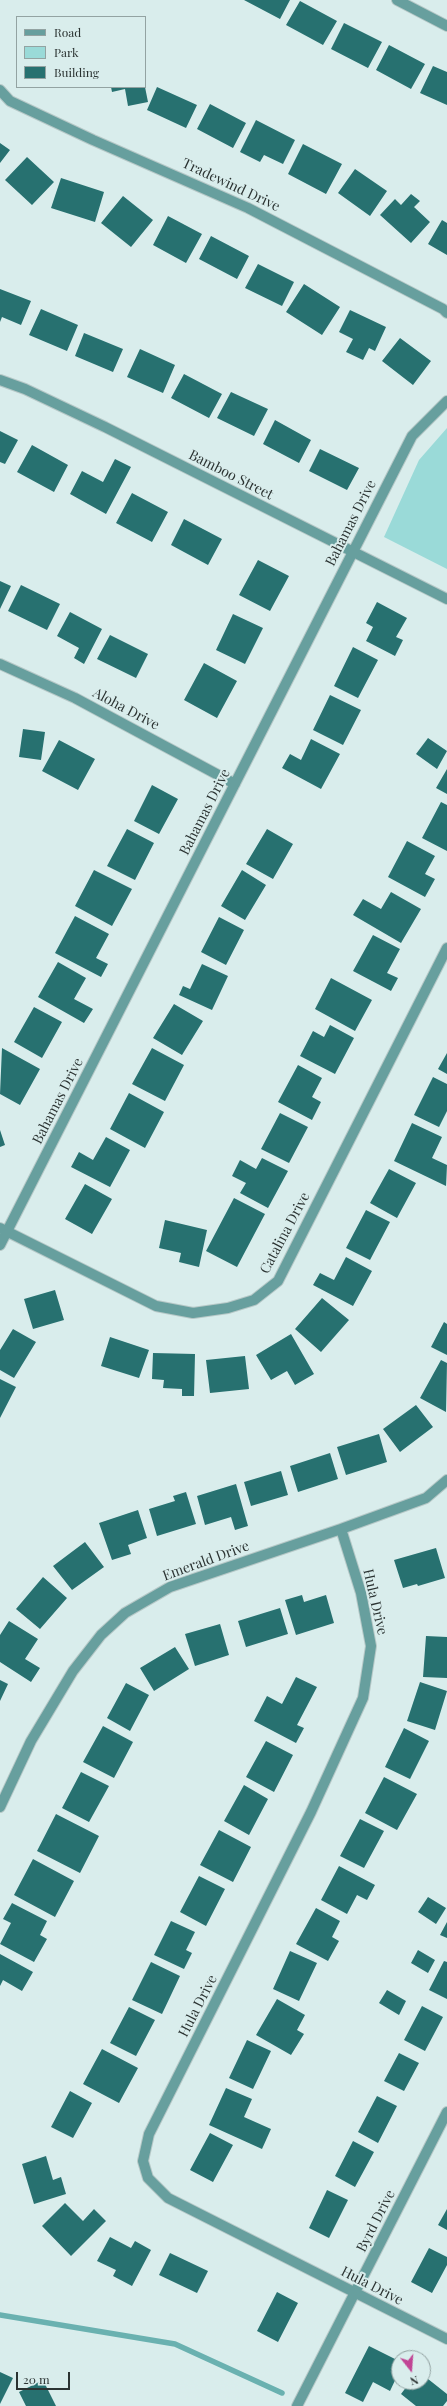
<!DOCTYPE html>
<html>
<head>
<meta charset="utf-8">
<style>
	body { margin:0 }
	#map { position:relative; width:447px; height:2406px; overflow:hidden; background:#d9edec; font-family:"Playfair Display",serif }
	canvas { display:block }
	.legend { position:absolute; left:16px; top:16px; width:130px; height:72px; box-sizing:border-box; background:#d9edec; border:1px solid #93a3a2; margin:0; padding:5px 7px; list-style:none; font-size:12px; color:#2b3332 }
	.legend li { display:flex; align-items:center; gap:8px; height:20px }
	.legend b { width:20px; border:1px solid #93a3a2 }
	.north { position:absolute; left:391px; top:2350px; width:40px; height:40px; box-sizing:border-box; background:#d9edec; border:1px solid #93a3a2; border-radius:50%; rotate:163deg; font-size:11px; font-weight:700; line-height:16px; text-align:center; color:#2b3332 }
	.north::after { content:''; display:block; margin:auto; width:14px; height:18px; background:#c14595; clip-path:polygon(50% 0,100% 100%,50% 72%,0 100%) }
	.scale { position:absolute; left:16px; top:2372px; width:54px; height:18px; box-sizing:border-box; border:2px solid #2b3332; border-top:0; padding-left:5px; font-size:12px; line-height:14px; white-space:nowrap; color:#2b3332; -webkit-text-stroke:3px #d9edec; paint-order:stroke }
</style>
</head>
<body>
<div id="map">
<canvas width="447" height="2406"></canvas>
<ul class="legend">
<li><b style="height:5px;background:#679f9e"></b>Road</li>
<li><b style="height:11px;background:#9adad8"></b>Park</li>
<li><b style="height:11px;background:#277170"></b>Building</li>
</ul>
<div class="north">N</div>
<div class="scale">20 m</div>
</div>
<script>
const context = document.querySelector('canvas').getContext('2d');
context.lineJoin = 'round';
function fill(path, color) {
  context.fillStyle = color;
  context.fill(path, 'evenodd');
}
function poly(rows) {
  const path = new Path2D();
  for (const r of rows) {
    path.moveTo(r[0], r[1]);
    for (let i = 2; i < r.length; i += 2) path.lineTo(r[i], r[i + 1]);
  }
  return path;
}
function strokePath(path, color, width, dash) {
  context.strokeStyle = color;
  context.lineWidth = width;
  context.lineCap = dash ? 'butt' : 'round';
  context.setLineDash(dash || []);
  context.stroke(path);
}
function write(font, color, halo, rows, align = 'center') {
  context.font = font + ' "Playfair Display",serif';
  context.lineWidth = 4;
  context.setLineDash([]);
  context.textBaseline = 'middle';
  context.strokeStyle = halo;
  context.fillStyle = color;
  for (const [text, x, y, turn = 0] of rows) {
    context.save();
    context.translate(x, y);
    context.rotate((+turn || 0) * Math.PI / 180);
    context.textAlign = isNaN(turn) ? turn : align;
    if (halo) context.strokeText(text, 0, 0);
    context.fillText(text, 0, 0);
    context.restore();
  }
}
const green = poly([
	[447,428,447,569,384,537,419,460]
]);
const stream = poly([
	[0,2315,175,2344,282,2393]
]);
const building = poly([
	[244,0,290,0,280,19],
	[300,1,337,21,323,45,286,25],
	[344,23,382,42,368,68,331,49],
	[389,45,425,64,411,89,376,70],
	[433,66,447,72,447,105,420,93],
	[111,87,145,87,148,102,128,106,125,89,112,92],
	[157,87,197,105,186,128,147,110],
	[210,104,246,123,233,148,197,129],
	[256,120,295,140,283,164,264,155,260,162,240,152],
	[0,143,10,150,0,163],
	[303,144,342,164,326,194,288,174],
	[27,157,54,182,32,205,5,180],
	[355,169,387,191,370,216,338,193],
	[61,178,104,192,95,222,51,208],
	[411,194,420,201,414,207,430,222,411,243,380,215,395,199,401,205],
	[123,196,153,220,131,247,101,223],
	[168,216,202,234,186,263,153,245],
	[442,220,447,223,447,255,428,244],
	[211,236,249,256,237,279,199,259],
	[258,264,294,282,282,306,245,288],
	[304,284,340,307,322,335,286,312],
	[0,289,31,301,21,325,2,317,0,322],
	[41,309,78,325,67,351,29,335],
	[350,310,386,327,375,351,369,348,363,360,346,352,353,339,339,332],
	[84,333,123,349,113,372,75,356],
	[400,338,431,361,413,385,382,361],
	[140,349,175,365,163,393,127,377],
	[184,374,222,394,209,418,171,398],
	[231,392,268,409,254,436,217,418],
	[275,420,311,440,299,463,263,444],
	[0,431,18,440,5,464,0,462],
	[32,445,68,465,54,492,17,472],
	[320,449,359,468,347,490,309,471],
	[115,459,131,467,106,514,70,494,82,471,103,482],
	[132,493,168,512,152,542,116,523],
	[184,519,222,539,208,565,171,545],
	[258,560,289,576,270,611,239,595],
	[0,581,11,586,0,609],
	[21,585,60,604,47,630,8,611],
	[377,602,407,618,396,637,403,640,395,656,366,641,373,627,366,623],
	[70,612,102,629,84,664,74,658,79,648,57,636],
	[233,614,263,628,245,664,216,650],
	[110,635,148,654,136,678,97,659],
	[353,647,378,660,358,698,334,686],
	[204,663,237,681,217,718,184,700],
	[330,695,361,710,343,745,313,730],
	[23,729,45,732,41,760,19,757],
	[428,738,447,751,437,769,416,754],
	[311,739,340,754,321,789,282,768,290,754,301,760],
	[59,740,95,759,78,790,42,771],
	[447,769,447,794,436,788],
	[152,785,178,799,159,834,134,821],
	[441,802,447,805,447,851,422,838],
	[127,829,154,843,135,880,107,866],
	[267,829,293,844,273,879,246,864],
	[407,841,435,856,425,874,435,879,425,897,388,877],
	[94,870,132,889,112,926,75,906],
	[242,870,266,885,245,920,221,906],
	[391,892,421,909,401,943,353,915,363,899,381,909],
	[75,916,109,934,96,958,108,964,101,977,55,953],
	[219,917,244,930,226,965,201,952],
	[373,935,400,949,387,973,398,978,391,991,353,971],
	[58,962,86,978,74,999,93,1009,84,1023,38,997],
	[202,964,228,976,212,1010,179,995,183,986,190,989],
	[331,978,372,1000,355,1031,315,1009],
	[174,1004,203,1021,182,1055,153,1038],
	[34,1007,62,1022,42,1058,14,1042],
	[330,1025,354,1038,335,1074,300,1056,313,1031,324,1037],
	[2,1048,40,1069,20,1105,0,1094],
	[152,1048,184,1065,165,1101,132,1084],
	[447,1053,447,1074,438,1069],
	[298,1065,322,1078,312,1097,321,1102,312,1120,278,1102],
	[433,1077,447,1084,447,1111,439,1127,414,1115],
	[129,1093,164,1112,145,1148,110,1129],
	[280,1113,308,1127,289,1163,261,1149],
	[412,1123,442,1137,432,1158,447,1165,446,1186,394,1161],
	[0,1130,5,1145,0,1147],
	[106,1137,130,1150,110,1187,71,1167,79,1152,93,1160],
	[262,1158,288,1171,268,1208,240,1193,246,1183,232,1176,240,1160,256,1169],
	[389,1169,416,1183,397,1218,370,1203],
	[85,1184,112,1199,92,1234,65,1219],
	[234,1198,265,1214,237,1267,206,1251],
	[366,1210,390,1222,370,1260,346,1248],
	[165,1220,207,1230,199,1267,179,1262,181,1253,159,1248],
	[346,1257,372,1271,353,1306,313,1285,320,1273,334,1280],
	[55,1290,64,1320,33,1329,24,1299],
	[322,1298,349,1320,321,1352,295,1329],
	[444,1322,447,1324,447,1355,431,1347],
	[13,1329,36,1342,14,1378,0,1370,0,1350],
	[291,1334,314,1374,295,1385,287,1371,271,1380,256,1355],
	[110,1337,149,1350,139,1378,101,1366],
	[153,1353,195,1354,194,1396,182,1396,182,1389,163,1388,164,1380,152,1379],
	[245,1356,249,1389,210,1393,206,1360],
	[441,1360,447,1363,446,1412,420,1398],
	[0,1379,16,1387,0,1418],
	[416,1405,433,1427,400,1452,383,1429],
	[379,1434,387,1462,346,1475,337,1447],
	[330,1453,338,1479,298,1492,290,1466],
	[281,1471,288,1495,251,1506,244,1482],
	[236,1484,248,1526,235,1530,231,1517,205,1525,197,1496],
	[186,1492,196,1524,157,1536,149,1509,175,1501,173,1496],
	[138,1510,147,1538,128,1545,131,1554,112,1560,99,1523],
	[85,1542,104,1567,72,1590,53,1566],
	[436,1548,445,1578,418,1586,417,1584,403,1588,394,1560],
	[43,1577,67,1598,40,1629,16,1609],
	[302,1595,304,1602,326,1595,334,1623,296,1635,285,1600],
	[280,1608,288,1634,246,1647,238,1621],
	[9,1621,38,1639,25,1659,40,1668,31,1682,0,1662,0,1635],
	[220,1624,229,1655,195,1666,185,1634],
	[426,1636,447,1637,447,1678,423,1677],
	[175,1647,189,1669,154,1691,140,1668],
	[296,1677,317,1687,297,1725,304,1728,296,1743,254,1721,267,1696,282,1704],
	[0,1680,8,1684,0,1701],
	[420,1682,447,1691,435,1730,407,1721],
	[126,1683,149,1695,130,1731,107,1718],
	[103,1726,133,1742,114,1778,83,1762],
	[404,1728,429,1741,410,1779,385,1767],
	[266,1741,293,1755,274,1792,246,1777],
	[81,1772,109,1786,89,1822,62,1808],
	[384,1777,417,1794,397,1830,365,1813],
	[244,1785,268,1799,249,1835,224,1821],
	[56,1814,99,1836,80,1873,37,1851],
	[360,1819,384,1831,364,1868,340,1856],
	[219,1830,251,1847,233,1882,200,1865],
	[33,1859,74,1881,55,1917,14,1895],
	[339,1866,375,1885,367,1900,357,1895,347,1914,321,1900],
	[199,1876,225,1889,206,1926,180,1912],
	[428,1897,446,1908,436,1924,418,1912],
	[12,1903,47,1921,40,1935,47,1939,34,1962,0,1944,11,1923,3,1919],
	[316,1908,340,1921,332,1937,339,1941,328,1961,296,1944],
	[171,1921,195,1932,186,1950,192,1953,184,1969,154,1955],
	[447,1922,447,1938,440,1935],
	[418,1950,435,1960,428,1973,411,1963],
	[290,1951,317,1963,299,2001,273,1989],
	[0,1954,33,1972,22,1991,3,1980,0,1986],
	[444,1961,447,1962,447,1999,429,1990],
	[151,1962,180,1976,162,2014,132,2000],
	[387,1990,406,2001,399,2015,379,2003],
	[277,1999,305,2015,297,2030,304,2034,291,2055,256,2035],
	[422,2006,443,2017,425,2051,404,2040],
	[129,2007,155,2020,136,2056,110,2043],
	[247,2040,271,2051,253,2089,229,2078],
	[102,2049,138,2068,119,2103,83,2084],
	[399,2053,419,2063,404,2091,384,2081],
	[226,2088,252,2099,244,2117,271,2129,262,2149,209,2125],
	[70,2091,92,2103,73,2138,51,2127],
	[377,2096,397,2106,378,2143,358,2132],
	[210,2133,233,2145,213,2182,190,2170],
	[353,2141,374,2152,355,2187,335,2176],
	[46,2156,53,2180,61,2177,66,2194,34,2204,22,2164],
	[327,2190,348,2200,329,2238,309,2228],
	[65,2203,83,2221,94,2209,106,2221,71,2256,42,2226],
	[447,2209,447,2230,438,2225],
	[110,2237,131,2248,135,2241,151,2250,132,2286,113,2276,116,2270,97,2261],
	[429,2248,447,2257,447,2265,432,2293,411,2282],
	[170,2253,208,2271,197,2293,159,2275],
	[277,2292,298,2303,278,2342,257,2331],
	[369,2346,399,2361,399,2372,390,2391,373,2382,363,2402,345,2393],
	[0,2372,13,2378,0,2404],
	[423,2375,447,2394,447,2401,443,2406,416,2406,401,2394,410,2382,423,2382],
	[43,2380,56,2406,26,2406,19,2392]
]);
const minor = poly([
	[397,0,447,26],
	[0,90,10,101,93,140,248,208,443,309,447,313],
	[0,380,25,389,105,427,447,599],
	[0,664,75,698,235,784],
	[0,1228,156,1306,193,1313,228,1308,254,1300,278,1281,447,948],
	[0,1245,412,436,447,401],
	[341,1529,361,1593,371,1646,363,1698,311,1812,149,2134,143,2161,148,2178,168,2198,447,2339],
	[0,1807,31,1741,73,1671,101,1635,125,1613,170,1587,341,1529,426,1498,447,1480],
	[297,2406,447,2112]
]);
const streetNames = [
	["Tradewind Drive",231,185,25],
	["Bamboo Street",231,475,27],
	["Bahamas Drive",351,523,-63],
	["Aloha Drive",126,709,28],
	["Bahamas Drive",205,812,-63],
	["Bahamas Drive",58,1101,-63],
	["Catalina Drive",285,1233,-62],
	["Emerald Drive",206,1561,-20],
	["Hula Drive",375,1602,77],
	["Hula Drive",198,2006,-63],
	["Byrd Drive",376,2221,-63],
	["Hula Drive",372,2286,27]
];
fill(green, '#9adad8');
strokePath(stream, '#6ab1b0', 5.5);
fill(building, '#277170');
strokePath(minor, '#b6c8c7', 12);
strokePath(minor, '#679f9e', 10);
write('14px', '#2b3332', '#d9edec', streetNames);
</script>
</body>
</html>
